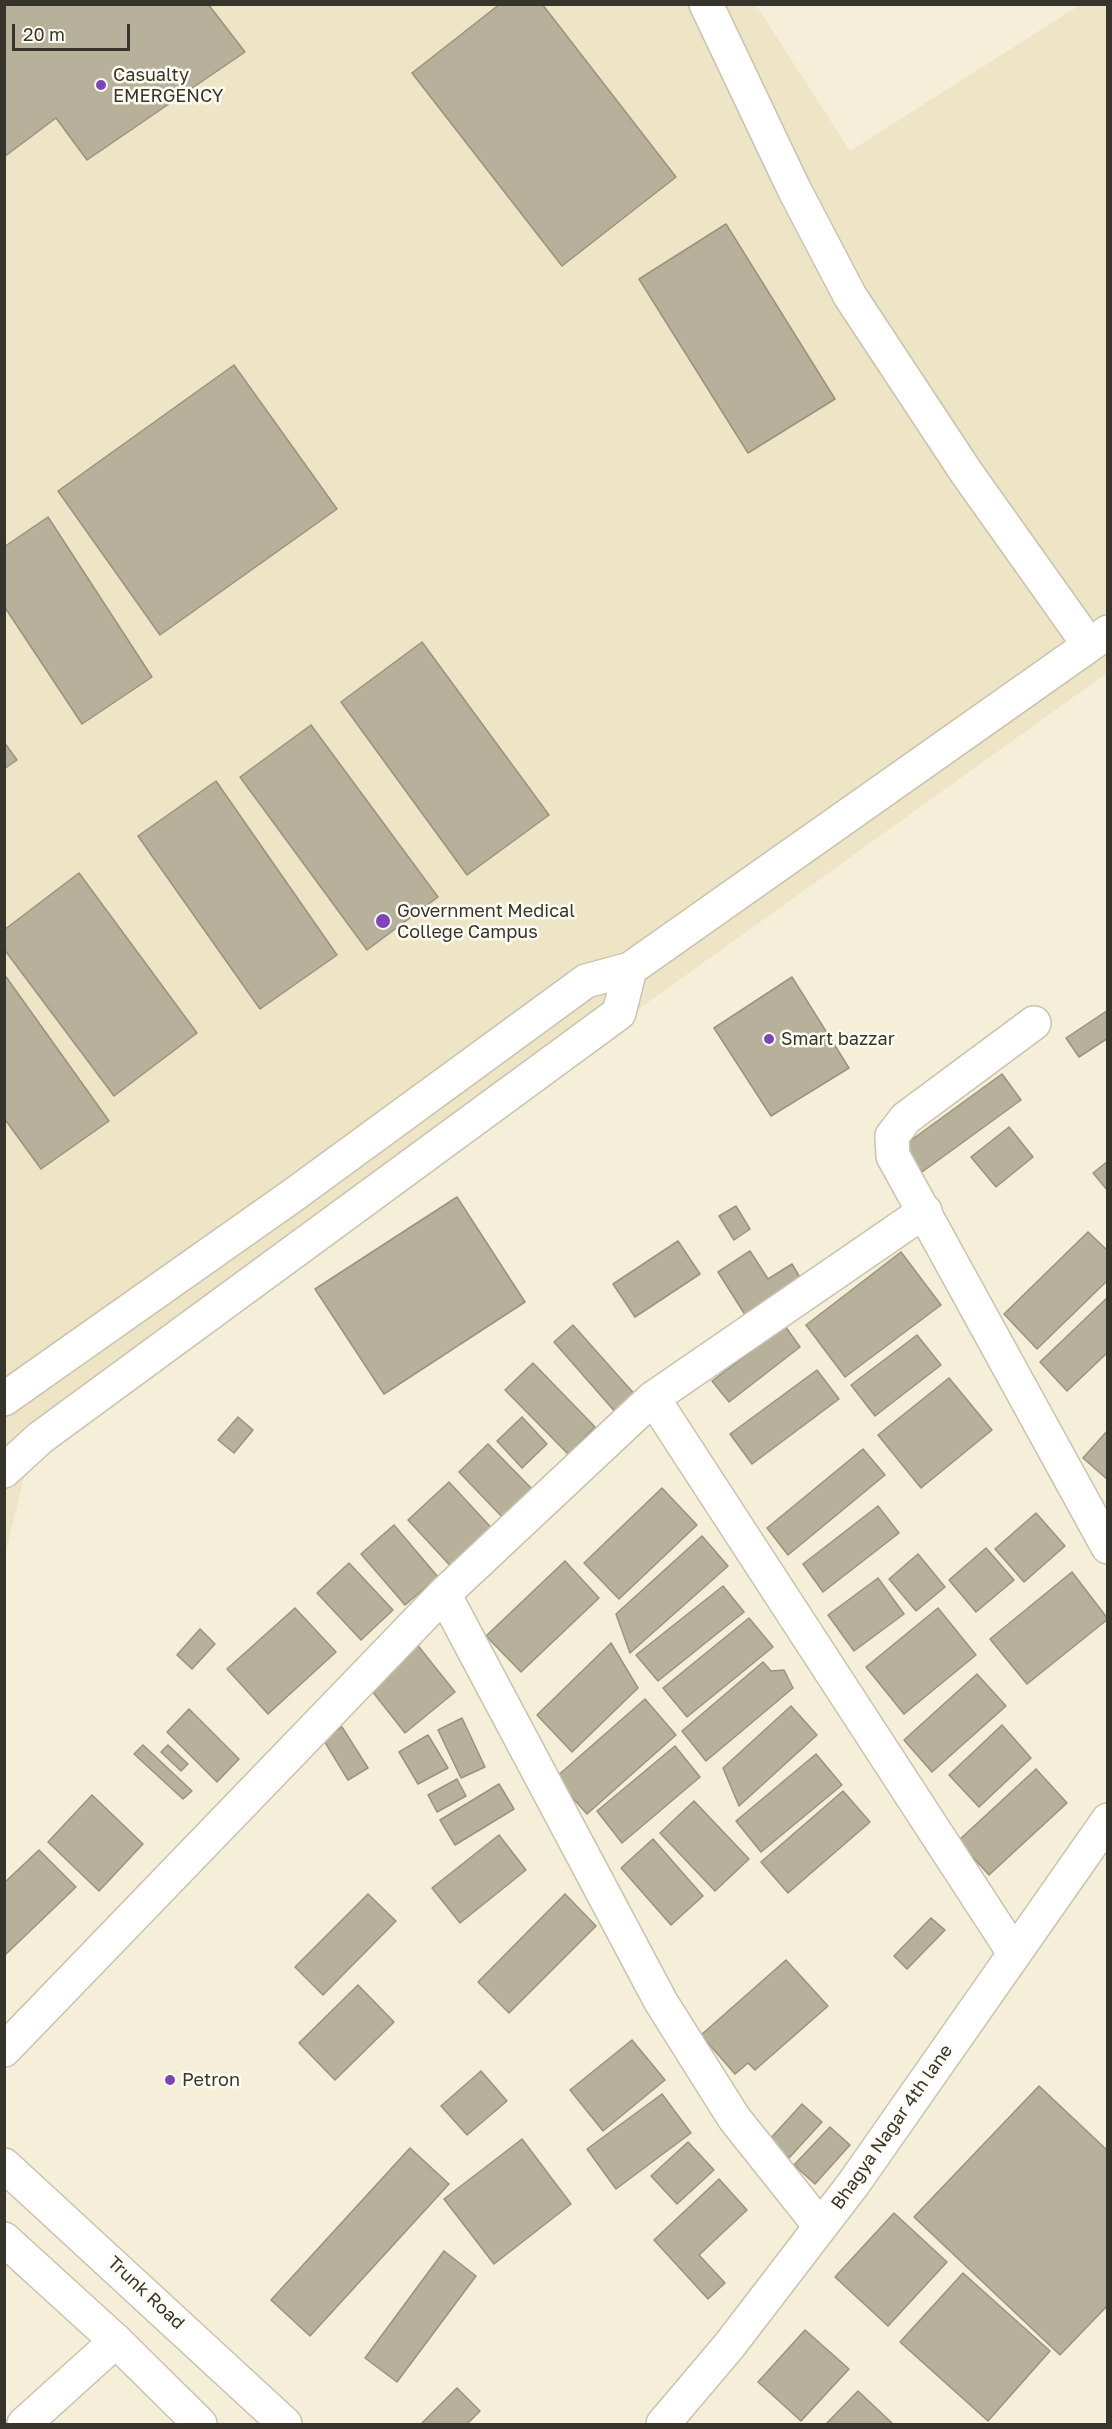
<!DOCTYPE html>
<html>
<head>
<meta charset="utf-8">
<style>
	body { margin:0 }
	#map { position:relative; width:1112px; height:2429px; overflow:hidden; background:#f5eed8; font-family:"Golos Text",sans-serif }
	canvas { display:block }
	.frame { position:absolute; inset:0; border:6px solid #37342c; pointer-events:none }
	.scale { position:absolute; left:12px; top:24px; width:118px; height:27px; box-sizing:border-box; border:3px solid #37342c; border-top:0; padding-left:8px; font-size:18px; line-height:21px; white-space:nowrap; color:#37342c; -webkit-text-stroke:4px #fefcf3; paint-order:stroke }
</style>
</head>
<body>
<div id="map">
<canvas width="1112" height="2429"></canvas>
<div class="frame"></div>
<div class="scale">20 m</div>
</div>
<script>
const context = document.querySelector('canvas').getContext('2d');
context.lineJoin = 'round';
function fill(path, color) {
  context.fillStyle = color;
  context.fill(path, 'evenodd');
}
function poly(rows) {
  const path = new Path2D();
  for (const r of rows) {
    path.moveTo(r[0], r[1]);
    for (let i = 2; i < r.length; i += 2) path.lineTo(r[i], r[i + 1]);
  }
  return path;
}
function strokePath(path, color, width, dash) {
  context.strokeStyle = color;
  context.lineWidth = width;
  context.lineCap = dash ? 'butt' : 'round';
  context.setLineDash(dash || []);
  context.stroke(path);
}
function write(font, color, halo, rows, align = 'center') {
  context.font = font + ' "Golos Text",sans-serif';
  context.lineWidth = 5;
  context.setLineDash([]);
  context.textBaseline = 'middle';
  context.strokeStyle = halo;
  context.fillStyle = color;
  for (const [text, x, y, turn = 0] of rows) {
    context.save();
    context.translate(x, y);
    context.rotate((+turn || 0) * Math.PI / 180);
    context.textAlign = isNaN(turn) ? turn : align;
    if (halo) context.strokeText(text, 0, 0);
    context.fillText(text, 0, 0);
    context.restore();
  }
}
const built = poly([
	[5,5,756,5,850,151,1080,5,1107,5,1107,673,551,1072,26,1470,5,1555]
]);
const building = poly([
	[4,4,208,4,245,52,87,160,56,118,4,157,4,4],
	[500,4,542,4,676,177,562,266,412,73,500,4],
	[726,224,835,399,748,453,639,279,726,224],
	[234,365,337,509,160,635,58,491,234,365],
	[48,517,152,677,82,724,4,606,4,547,48,517],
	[422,642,549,815,467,875,341,702,422,642],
	[311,725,438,897,367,950,240,777,311,725],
	[4,742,17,760,4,769,4,742],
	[216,781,337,955,260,1009,138,836,216,781],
	[79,873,197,1033,114,1096,4,949,4,930,79,873],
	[4,974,109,1121,41,1169,4,1118,4,974],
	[792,977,849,1068,771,1116,714,1028,792,977],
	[1108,1010,1108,1038,1079,1057,1066,1038,1108,1010],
	[1002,1074,1021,1100,922,1172,903,1146,1002,1074],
	[1009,1127,1033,1157,996,1187,971,1157,1009,1127],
	[1108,1161,1108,1191,1093,1173,1108,1161],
	[457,1197,525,1302,384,1394,315,1289,457,1197],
	[736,1206,750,1229,734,1240,719,1216,736,1206],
	[1088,1232,1108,1251,1108,1280,1037,1349,1004,1314,1088,1232],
	[678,1241,700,1274,635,1317,613,1284,678,1241],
	[750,1251,768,1279,792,1264,805,1286,749,1321,718,1272,750,1251],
	[901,1252,941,1305,845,1377,806,1325,901,1252],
	[1108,1297,1108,1352,1067,1391,1040,1362,1108,1297],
	[573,1325,637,1397,617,1414,554,1342,573,1325],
	[785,1326,800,1347,729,1402,712,1381,785,1326],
	[917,1335,941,1365,875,1416,851,1385,917,1335],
	[533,1363,595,1427,568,1454,505,1390,533,1363],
	[817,1370,839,1399,752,1464,730,1434,817,1370],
	[949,1378,992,1430,921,1488,878,1435,949,1378],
	[238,1417,253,1430,234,1453,218,1440,238,1417],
	[522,1417,547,1444,522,1468,497,1441,522,1417],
	[1108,1430,1108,1480,1083,1458,1108,1430],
	[488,1444,533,1490,504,1519,459,1472,488,1444],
	[863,1449,885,1475,788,1555,767,1528,863,1449],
	[449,1482,498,1535,457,1573,408,1520,449,1482],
	[662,1488,697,1525,619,1599,584,1563,662,1488],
	[878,1506,899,1533,823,1592,803,1564,878,1506],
	[1036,1513,1065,1546,1024,1582,995,1549,1036,1513],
	[394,1525,438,1577,405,1605,361,1554,394,1525],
	[702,1536,728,1566,630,1653,616,1614,702,1536],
	[986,1548,1014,1580,976,1612,949,1580,986,1548],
	[918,1554,945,1587,916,1611,889,1579,918,1554],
	[565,1561,599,1598,521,1672,486,1636,565,1561],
	[349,1563,393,1610,361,1640,317,1593,349,1563],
	[1072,1572,1108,1619,1027,1684,990,1639,1072,1572],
	[878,1578,904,1614,854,1651,828,1615,878,1578],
	[723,1586,744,1612,658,1681,636,1655,723,1586],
	[295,1608,336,1652,268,1714,227,1669,295,1608],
	[938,1608,976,1655,904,1714,866,1667,938,1608],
	[749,1618,773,1647,687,1717,663,1688,749,1618],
	[200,1629,215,1644,192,1669,177,1655,200,1629],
	[415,1642,455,1692,405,1733,365,1682,415,1642],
	[611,1643,638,1688,572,1752,537,1715,611,1643],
	[763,1662,771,1671,784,1670,793,1688,706,1761,682,1731,763,1662],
	[977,1674,1006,1706,932,1772,904,1740,977,1674],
	[645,1699,676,1735,587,1814,555,1778,645,1699],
	[791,1706,817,1735,739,1806,723,1768,791,1706],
	[189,1709,239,1759,217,1782,167,1732,189,1709],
	[462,1718,485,1767,461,1778,438,1730,462,1718],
	[1002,1725,1031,1758,979,1807,949,1775,1002,1725],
	[342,1727,368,1768,348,1780,323,1739,342,1727],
	[428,1735,448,1768,418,1784,399,1752,428,1735],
	[143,1745,192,1791,183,1799,134,1754,143,1745],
	[168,1745,188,1764,181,1771,161,1752,168,1745],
	[675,1746,700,1777,622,1843,597,1811,675,1746],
	[816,1754,842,1785,761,1852,736,1821,816,1754],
	[1036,1769,1067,1803,989,1875,958,1841,1036,1769],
	[457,1779,466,1796,437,1812,428,1795,457,1779],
	[499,1784,514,1809,455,1845,440,1820,499,1784],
	[843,1791,870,1822,788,1893,761,1862,843,1791],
	[92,1795,143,1844,99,1891,48,1842,92,1795],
	[694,1801,749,1859,715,1891,660,1833,694,1801],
	[499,1835,526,1870,460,1923,432,1888,499,1835],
	[653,1839,703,1896,671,1925,621,1868,653,1839],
	[39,1850,76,1887,4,1956,4,1883,39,1850],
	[368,1894,396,1921,323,1995,295,1967,368,1894],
	[565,1894,596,1926,509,2013,478,1982,565,1894],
	[931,1918,945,1930,907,1969,894,1956,931,1918],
	[786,1960,828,2006,755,2070,748,2063,735,2074,701,2035,786,1960],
	[358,1985,394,2022,335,2080,299,2043,358,1985],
	[632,2040,665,2080,603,2131,570,2090,632,2040],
	[481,2071,507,2101,467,2135,441,2106,481,2071],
	[1039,2086,1108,2151,1108,2305,1060,2355,914,2217,1039,2086],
	[662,2094,691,2133,616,2189,587,2149,662,2094],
	[802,2104,822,2122,789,2158,769,2140,802,2104],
	[830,2127,850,2145,815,2184,794,2165,830,2127],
	[522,2139,571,2204,494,2264,444,2199,522,2139],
	[688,2142,714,2170,677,2204,651,2176,688,2142],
	[410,2148,449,2184,310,2336,271,2300,410,2148],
	[719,2179,747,2210,699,2255,725,2283,708,2299,654,2240,719,2179],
	[894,2213,947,2262,888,2326,835,2277,894,2213],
	[444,2251,476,2276,397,2382,365,2358,444,2251],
	[963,2273,1050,2351,988,2421,900,2342,963,2273],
	[805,2330,849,2369,801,2421,758,2382,805,2330],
	[457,2388,480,2411,467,2424,421,2424,457,2388],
	[858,2391,893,2424,826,2424,858,2391]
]);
const minor = poly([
	[706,4,794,189,850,296,966,472,1089,645],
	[1034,1023,906,1118,892,1136,893,1156,1108,1547],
	[653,1398,1014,1953],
	[4,1399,292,1196,586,981,630,969,1108,632],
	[4,1471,40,1438,619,1013,630,969],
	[444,1594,661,2002,734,2118,820,2226],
	[4,2050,444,1594,653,1398,925,1211],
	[24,2424,116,2341]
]);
const secondary = poly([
	[4,2165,285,2424],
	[4,2239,116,2341,200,2424],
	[663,2424,729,2346,854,2183,1108,1820]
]);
const markers = [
	[101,85,6,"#7e45bb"],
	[383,921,8,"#7e45bb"],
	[769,1039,6,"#7e45bb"],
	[170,2080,6,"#7e45bb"]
];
const poiNames = [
	["Casualty",113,75],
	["EMERGENCY",113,96],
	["Government Medical",397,911],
	["College Campus",397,932],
	["Smart bazzar",781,1039],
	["Petron",182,2080]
];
const streetNames = [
	["Bhagya Nagar 4th lane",892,2127,-55],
	["Trunk Road",146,2293,43]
];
fill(built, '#eee5c7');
fill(building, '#b7b09b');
strokePath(building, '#99927e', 1.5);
strokePath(minor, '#c9c3ad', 36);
strokePath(secondary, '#c9c3ad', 36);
strokePath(minor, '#fff', 33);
strokePath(secondary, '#fff', 33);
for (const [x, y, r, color] of markers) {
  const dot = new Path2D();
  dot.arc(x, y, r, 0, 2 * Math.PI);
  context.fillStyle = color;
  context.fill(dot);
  strokePath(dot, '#fefcf3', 2);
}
write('18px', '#37342c', '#fefcf3', poiNames, 'left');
write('18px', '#37342c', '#fefcf3', streetNames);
</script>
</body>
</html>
